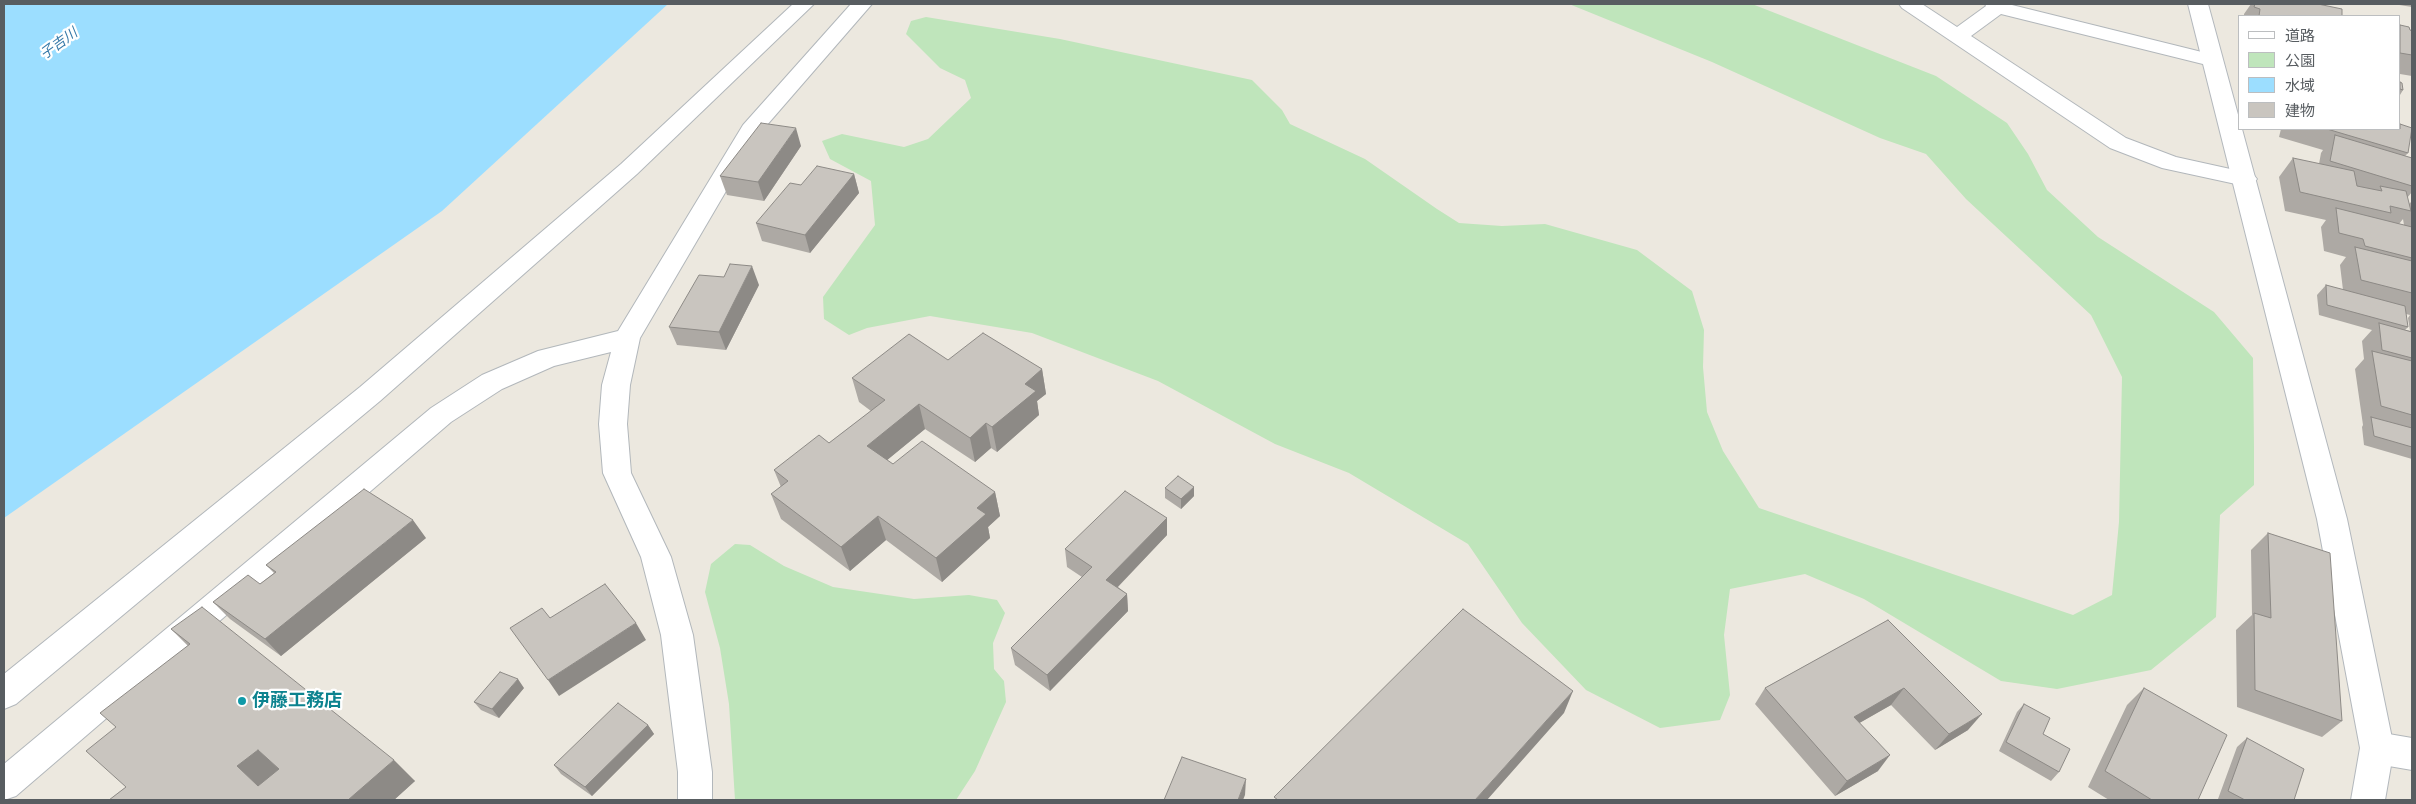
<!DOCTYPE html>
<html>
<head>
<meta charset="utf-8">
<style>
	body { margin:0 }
	#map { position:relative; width:2416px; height:804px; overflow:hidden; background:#ece8df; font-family:"Noto Sans","Noto Sans JP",sans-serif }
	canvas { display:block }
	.frame { position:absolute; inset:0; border:5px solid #585d61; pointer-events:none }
	.legend { position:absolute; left:2238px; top:15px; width:162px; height:115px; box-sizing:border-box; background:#fff; border:1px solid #bcbec0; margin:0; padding:6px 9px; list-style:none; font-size:15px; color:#585d61 }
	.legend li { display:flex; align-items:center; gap:10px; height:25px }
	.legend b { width:25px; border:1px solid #bcbec0 }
</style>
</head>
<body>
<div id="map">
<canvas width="2416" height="804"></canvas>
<div class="frame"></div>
<ul class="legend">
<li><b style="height:6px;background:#fff"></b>道路</li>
<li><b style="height:14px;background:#bfe5bb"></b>公園</li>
<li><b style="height:14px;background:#9cdeff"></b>水域</li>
<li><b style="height:14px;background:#c9c5bf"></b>建物</li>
</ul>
</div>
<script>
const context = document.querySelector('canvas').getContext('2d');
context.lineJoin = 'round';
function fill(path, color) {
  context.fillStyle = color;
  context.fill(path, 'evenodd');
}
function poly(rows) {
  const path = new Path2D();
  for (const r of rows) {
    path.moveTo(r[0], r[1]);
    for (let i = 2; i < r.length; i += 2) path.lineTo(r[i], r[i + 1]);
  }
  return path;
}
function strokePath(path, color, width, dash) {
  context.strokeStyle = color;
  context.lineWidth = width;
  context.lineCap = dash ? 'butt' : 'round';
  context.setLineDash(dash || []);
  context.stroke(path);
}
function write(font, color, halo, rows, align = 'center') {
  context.font = font + ' "Noto Sans","Noto Sans JP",sans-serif';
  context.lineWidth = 4.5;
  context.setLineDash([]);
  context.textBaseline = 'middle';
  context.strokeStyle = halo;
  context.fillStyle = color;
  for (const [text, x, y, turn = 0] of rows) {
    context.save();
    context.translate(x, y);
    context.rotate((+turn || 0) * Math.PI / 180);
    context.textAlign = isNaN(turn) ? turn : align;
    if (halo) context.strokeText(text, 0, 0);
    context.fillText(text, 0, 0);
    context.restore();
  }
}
const green = poly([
	[1569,4,1752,4,1936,76,2007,123,2028,154,2047,190,2098,237,2214,312,2253,358,2254,447,2254,485,2220,515,2216,617,2151,670,2057,689,2001,681,1864,599,1805,574,1730,589,1724,635,1730,695,1720,720,1660,728,1586,690,1522,623,1468,544,1349,473,1275,444,1158,381,1032,333,930,316,867,328,849,335,824,319,823,297,875,225,871,181,830,159,822,141,842,134,904,147,928,139,971,98,965,80,940,68,906,34,911,21,926,17,1060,39,1252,80,1282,110,1290,124,1365,159,1437,209,1459,223,1502,226,1545,224,1637,250,1692,291,1704,330,1703,367,1707,412,1723,451,1759,508,2073,615,2112,595,2119,522,2122,377,2091,315,1966,199,1926,154,1880,138,1712,62],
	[735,544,750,545,784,566,833,587,914,599,969,595,997,600,1005,613,993,643,994,669,1004,681,1006,702,975,771,956,800,735,800,729,704,720,648,705,592,711,564]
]);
const water = poly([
	[4,4,668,4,442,211,4,518]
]);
const lane = poly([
	[793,4,814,4,637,174,380,401,16,704,4,709,4,674,360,387,621,164,793,4],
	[1899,4,1922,4,1957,27,1986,6,1985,4,2008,4,2218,56,2222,60,2218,64,2211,66,2001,14,1971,36,2126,138,2176,157,2253,174,2257,179,2253,184,2245,186,2162,168,2110,148,1902,8,1899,4]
]);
const street = poly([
	[851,4,872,4,760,133,640,338,630,385,627,424,631,473,671,557,693,635,712,772,712,800,678,800,678,772,661,635,641,557,603,473,599,424,602,385,611,352,554,366,502,389,451,422,16,796,4,800,4,764,431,408,482,375,538,351,618,331,743,125,851,4],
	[2377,732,2412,738,2412,770,2377,764,2365,759,2360,748,2365,737,2377,732]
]);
const secondary = poly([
	[2188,4,2208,4,2240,122,2240,129,2242,129,2347,519,2394,748,2385,800,2351,800,2360,748,2317,519,2188,4]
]);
const wall = poly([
	[2251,4,2318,4,2342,16,2244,16,2244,14],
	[2393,4,2412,4,2412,7],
	[2400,25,2412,31,2412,76,2400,74],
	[2400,82,2403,90,2400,95],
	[2281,129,2400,129,2408,153,2405,156,2412,158,2412,192,2407,198,2409,204,2412,201,2412,459,2364,445,2362,427,2363,425,2355,369,2364,359,2362,341,2372,330,2319,315,2317,295,2326,285,2343,290,2340,265,2346,257,2324,251,2321,227,2326,220,2285,211,2279,177,2293,158,2319,164,2321,153,2323,150,2279,137],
	[2403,219,2404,225,2399,224],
	[2406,314,2410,315,2408,318,2410,331,2405,330,2408,327],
	[801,146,764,201,727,195,720,176],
	[854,174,859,193,810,253,762,241,756,223,801,185],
	[759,285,726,350,677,345,669,327],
	[948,360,1042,369,1046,394,1037,401,1039,415,997,452,991,448,975,462,925,429,887,460,893,464,995,492,1000,516,988,527,990,538,942,582,886,540,850,571,781,519,771,494,781,487,774,470,829,443,871,411,859,402,852,378],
	[1165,488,1194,496,1181,509,1165,498],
	[1167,518,1167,535,1118,587,1127,594,1128,611,1050,691,1015,665,1011,648,1082,577,1067,567,1065,549],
	[2268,533,2342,721,2322,737,2237,707,2236,630,2252,615,2251,550],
	[426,538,281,656,230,619,213,602,260,584,274,573,266,565],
	[1888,620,1968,730,1935,750,1891,705,1859,723,1878,771,1835,796,1755,704,1765,688],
	[171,629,415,781,394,800,109,800,126,787,116,727,188,646],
	[524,688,499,718,481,710,474,702],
	[2144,688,2198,800,2109,800,2088,787,2127,705],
	[2024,704,2043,734,2059,772,2051,781,1999,751,2017,712],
	[648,725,654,734,592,796,561,774,554,765],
	[2247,738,2294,800,2220,800,2218,799,2237,747]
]);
const shadedWall = poly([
	[796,128,801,146,764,201,758,182],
	[854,174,859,193,810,253,805,235],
	[752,266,759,285,726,350,719,332],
	[1042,369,1046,394,1037,401,1039,415,997,452,992,427,1025,384],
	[919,404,925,429,875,470,867,446],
	[986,423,991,448,975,462,970,438],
	[1194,487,1194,496,1181,509,1181,499],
	[995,492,1000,516,988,527,990,538,942,582,936,558,977,508],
	[878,516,886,540,850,571,841,547],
	[1167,518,1167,535,1108,597,1106,580],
	[413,520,426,538,281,656,265,639],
	[1127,594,1128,611,1050,691,1047,675],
	[636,623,646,640,559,696,548,680],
	[518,679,524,688,499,718,492,709],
	[1904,688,1891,705,1842,733,1854,717],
	[1573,691,1564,713,1487,800,1475,800],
	[1982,714,1968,730,1935,750,1949,734],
	[648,725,654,734,592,796,585,787],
	[258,750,282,772,258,786,237,766],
	[1890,755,1878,771,1835,796,1847,781],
	[394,760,415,781,394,800,348,800],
	[1246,779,1245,795,1243,800,1238,800]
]);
const building = poly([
	[2255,4,2318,4,2342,9,2342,16,2259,16,2260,9,2254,7,2255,4],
	[2400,25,2409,27,2410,30,2412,31,2412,55,2400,53,2400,25],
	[2400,82,2402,83,2403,90,2400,89,2400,82],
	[761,123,796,128,758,182,720,176,761,123],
	[2400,124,2412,128,2408,153,2327,129,2400,129,2400,124],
	[2335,135,2412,158,2412,186,2330,161,2335,135],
	[2293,158,2354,171,2357,186,2382,191,2380,186,2406,191,2411,211,2390,206,2391,213,2300,192,2293,158],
	[817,166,854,174,805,235,756,223,790,183,801,185,817,166],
	[2336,208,2412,227,2412,258,2365,246,2363,239,2339,233,2336,208],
	[2355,247,2412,261,2412,293,2361,280,2355,247],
	[730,264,752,266,719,332,669,327,699,275,724,277,730,264],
	[2326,285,2405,306,2408,327,2327,305,2326,285],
	[2379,323,2412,332,2412,358,2382,350,2379,323],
	[983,333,1042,369,1025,384,1036,391,992,427,986,423,970,438,919,404,867,446,893,464,922,441,995,492,977,508,986,514,936,558,878,516,841,547,771,494,788,481,774,470,819,435,829,443,885,400,852,378,909,334,948,360,983,333],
	[2372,351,2412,361,2412,415,2381,406,2372,351],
	[2371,417,2412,428,2412,447,2374,436,2371,417],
	[1178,476,1194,487,1181,499,1165,488,1178,476],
	[364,489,413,520,265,639,213,602,248,575,260,584,276,572,266,565,364,489],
	[1125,491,1167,518,1106,580,1127,594,1047,675,1011,648,1092,567,1065,549,1125,491],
	[2268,533,2330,553,2342,721,2255,690,2254,613,2271,618,2268,533],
	[605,584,636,623,548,680,510,628,542,608,550,618,605,584],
	[202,607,394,760,348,800,109,800,126,787,86,751,116,727,100,713,190,644,171,629,202,607],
	[258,750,279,769,258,786,237,766,258,750],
	[1463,609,1573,691,1475,800,1278,800,1274,797,1463,609],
	[1888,620,1982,714,1949,734,1904,688,1854,717,1890,755,1847,781,1765,688,1888,620],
	[500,672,518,679,492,709,474,702,500,672],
	[2144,688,2227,735,2198,800,2152,800,2105,771,2144,688],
	[618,703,648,725,585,787,554,765,618,703],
	[2024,704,2050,718,2043,734,2070,749,2059,772,2006,742,2024,704],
	[2247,738,2304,769,2294,800,2245,800,2228,791,2247,738],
	[1182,757,1246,779,1238,800,1164,800,1182,757]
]);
const markers = [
	[242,701,5,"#0f9aa8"]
];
const farWaternames = [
	["子吉川",59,44,-36]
];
const nearCulturenames = [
	["伊藤工務店",252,701]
];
fill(green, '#bfe5bb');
fill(water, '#9cdeff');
strokePath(lane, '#b2b7bb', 2);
strokePath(street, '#b2b7bb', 2);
strokePath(secondary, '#b3b8bd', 2);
fill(lane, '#fff');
fill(street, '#fff');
fill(secondary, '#fff');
fill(wall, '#ada9a4');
fill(shadedWall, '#8d8a86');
fill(building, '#c9c5bf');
strokePath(building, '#8d8a86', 1);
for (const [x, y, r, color] of markers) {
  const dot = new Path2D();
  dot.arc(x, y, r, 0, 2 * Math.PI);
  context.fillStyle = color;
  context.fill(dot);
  strokePath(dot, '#fff', 2);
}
write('italic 14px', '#377aa9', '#fff', farWaternames);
write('bold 18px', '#0d838f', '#fff', nearCulturenames, 'left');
</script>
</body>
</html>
